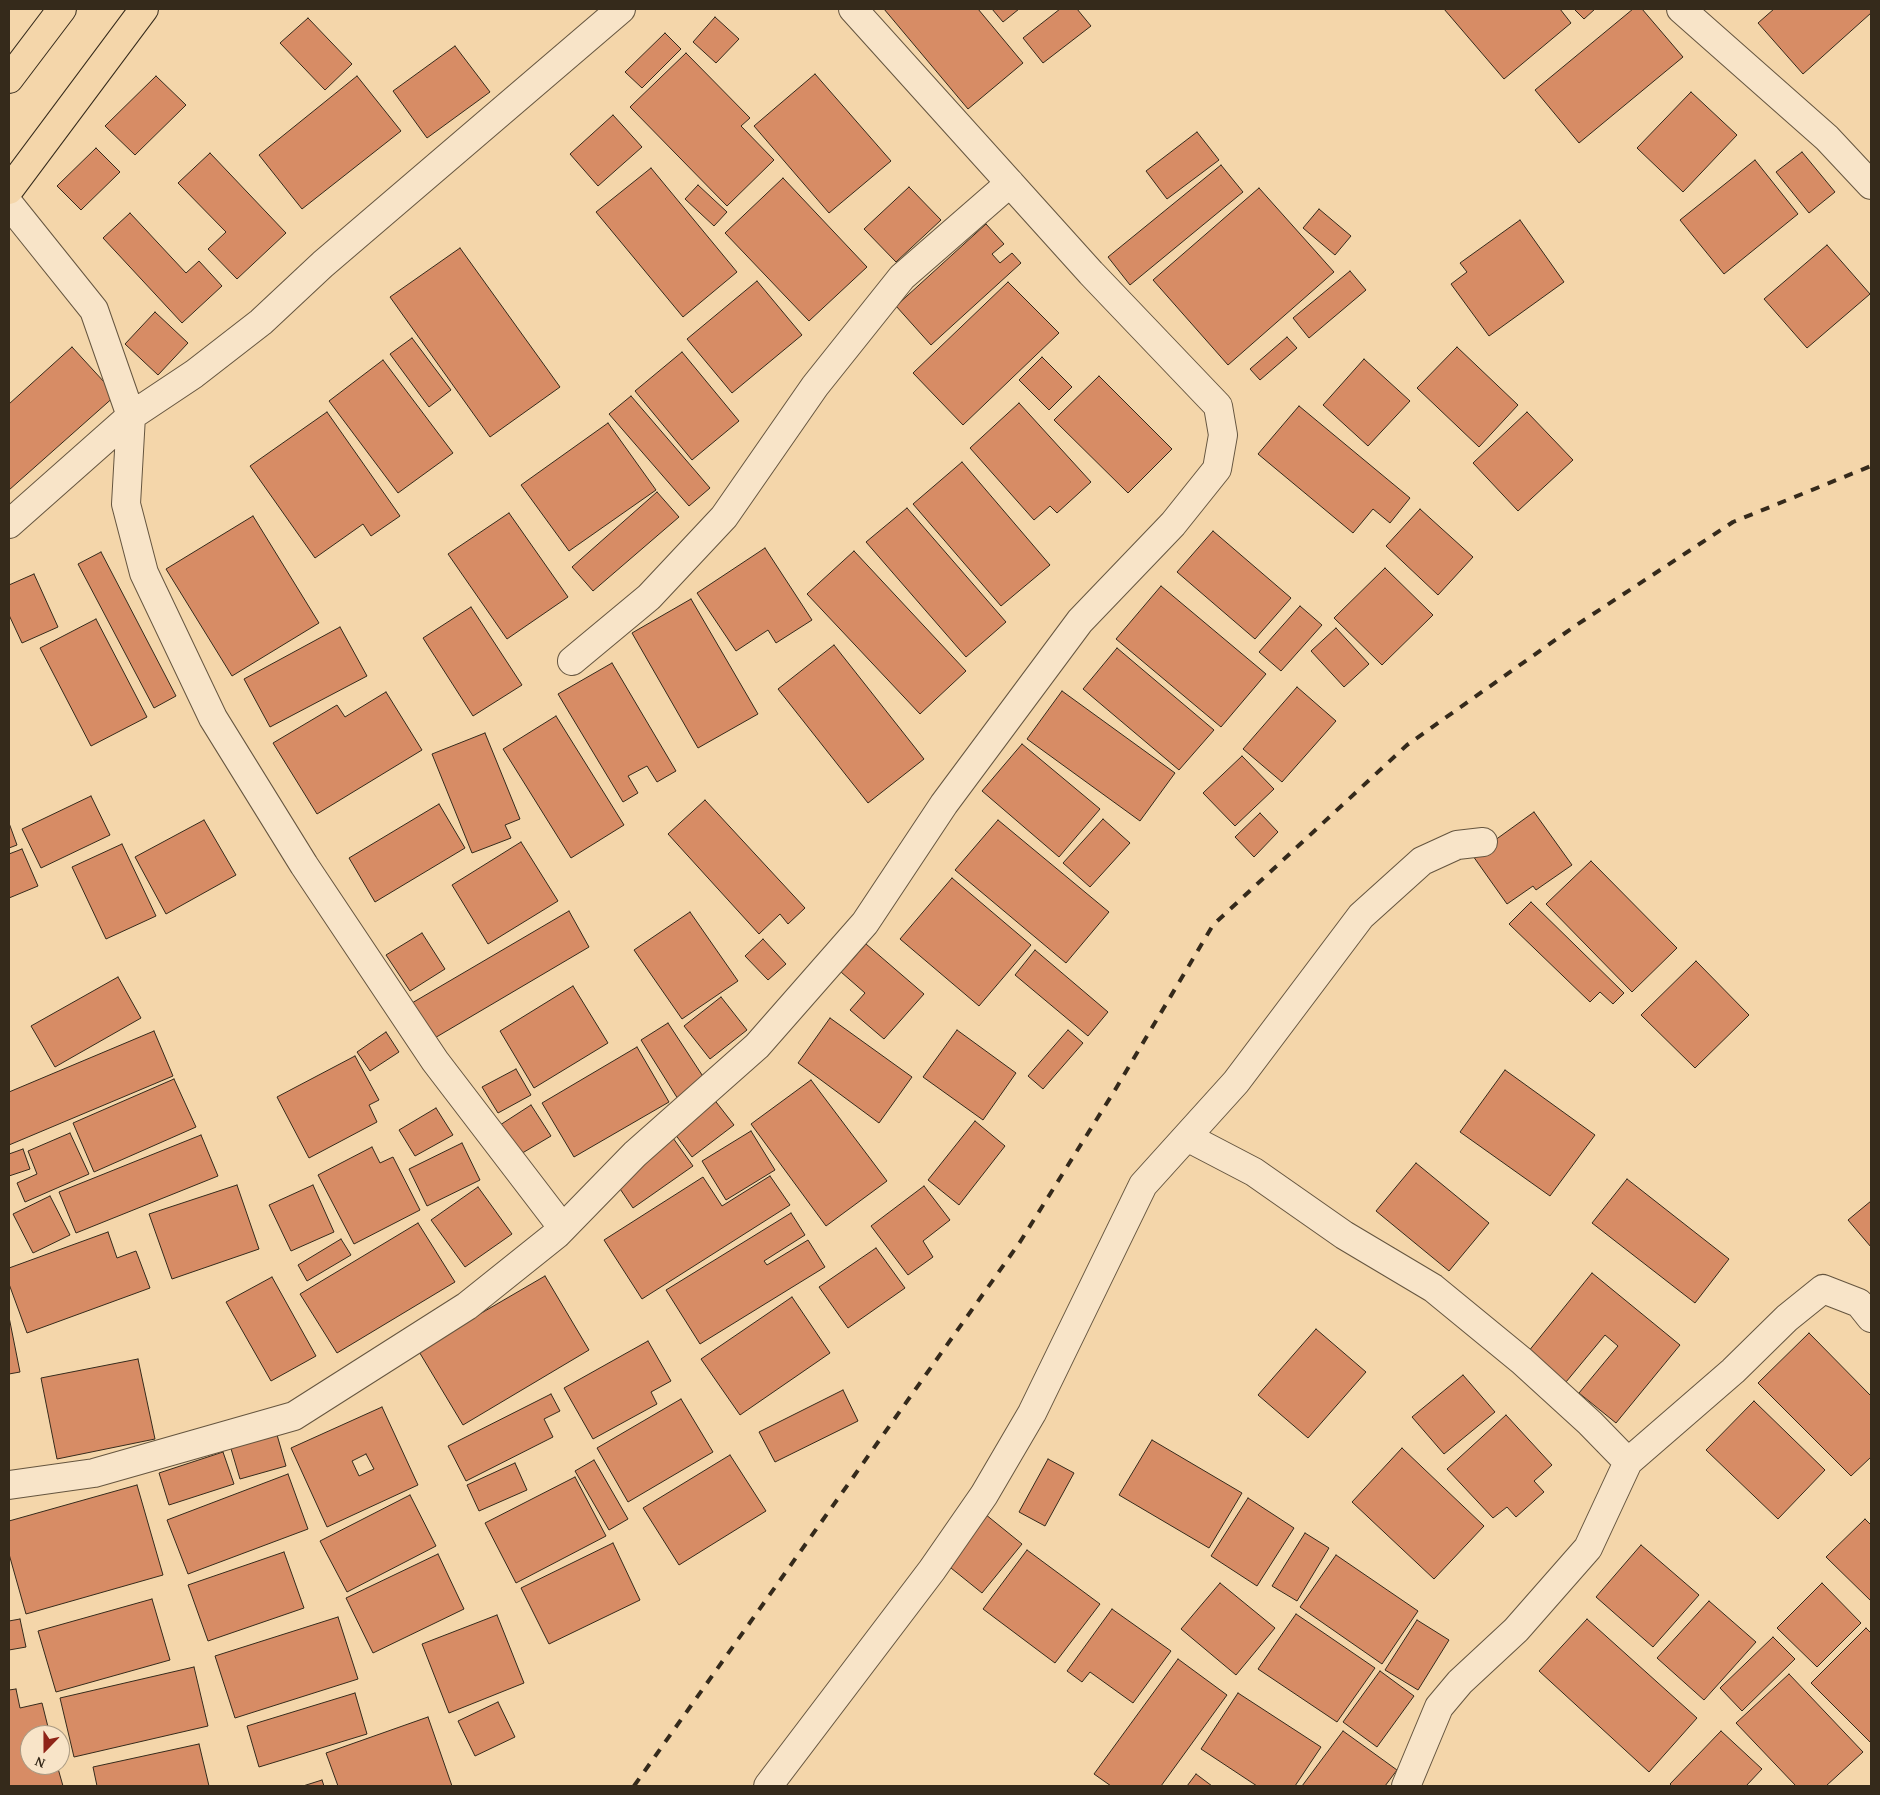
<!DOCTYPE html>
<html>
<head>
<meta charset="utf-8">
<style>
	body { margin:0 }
	#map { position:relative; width:1880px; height:1795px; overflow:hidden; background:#f4d6aa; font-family:"Gentium Book Plus",serif }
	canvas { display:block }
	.frame { position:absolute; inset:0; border:10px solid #352a1b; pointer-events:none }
	.north { position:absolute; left:20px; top:1725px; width:50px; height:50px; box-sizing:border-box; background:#f8e4c8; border:1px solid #aa9a83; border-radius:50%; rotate:202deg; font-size:14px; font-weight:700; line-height:20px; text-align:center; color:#352a1b }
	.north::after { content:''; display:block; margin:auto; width:18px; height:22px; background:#8f2418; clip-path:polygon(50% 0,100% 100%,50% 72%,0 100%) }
</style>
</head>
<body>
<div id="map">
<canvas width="1880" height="1795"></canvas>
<div class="frame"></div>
<div class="north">N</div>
</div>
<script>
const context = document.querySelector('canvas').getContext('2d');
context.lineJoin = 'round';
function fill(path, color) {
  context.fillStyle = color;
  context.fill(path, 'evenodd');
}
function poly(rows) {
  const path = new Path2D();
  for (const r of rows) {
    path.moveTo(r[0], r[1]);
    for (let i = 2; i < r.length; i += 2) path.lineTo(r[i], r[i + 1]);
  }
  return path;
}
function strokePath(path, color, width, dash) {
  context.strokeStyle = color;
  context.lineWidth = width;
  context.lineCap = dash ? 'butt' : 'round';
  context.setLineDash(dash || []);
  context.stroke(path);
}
const building = poly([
	[884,9,978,9,1023,63,968,109,884,9],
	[992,9,1019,9,1003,22,992,9],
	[1060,9,1077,9,1091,26,1043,63,1023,38,1060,9],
	[1444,9,1560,9,1571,23,1504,79,1444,9],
	[1574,9,1595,9,1584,19,1574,9],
	[1633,9,1642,9,1683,57,1579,143,1535,90,1633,9],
	[1774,9,1871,9,1871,13,1803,74,1758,23,1774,9],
	[715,17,739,39,716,63,693,42,715,17],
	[308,18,352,64,325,90,280,43,308,18],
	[665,33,681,49,642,88,625,72,665,33],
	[455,46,490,92,427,138,393,91,455,46],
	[686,53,750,118,741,126,774,160,727,206,630,107,686,53],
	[815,74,891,161,829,213,754,126,815,74],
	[156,76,186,105,135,155,105,126,156,76],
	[357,76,401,131,302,209,259,155,357,76],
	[1691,92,1737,135,1683,192,1637,148,1691,92],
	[613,115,642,147,598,186,570,154,613,115],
	[1197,132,1219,160,1167,199,1146,171,1197,132],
	[96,148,120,172,81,210,57,186,96,148],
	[1802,152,1835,192,1809,213,1776,172,1802,152],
	[210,153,286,233,237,279,208,249,226,232,178,183,210,153],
	[1755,160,1798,214,1724,274,1680,220,1755,160],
	[1221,165,1243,192,1130,285,1108,257,1221,165],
	[651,168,737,272,683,317,596,212,651,168],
	[783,178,867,267,809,321,725,233,783,178],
	[698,185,727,212,714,226,685,199,698,185],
	[909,187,941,220,896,262,864,229,909,187],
	[1259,188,1334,272,1228,365,1153,280,1259,188],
	[1319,209,1351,236,1335,255,1303,228,1319,209],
	[130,213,186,273,199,261,222,286,182,323,103,238,130,213],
	[1520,220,1564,282,1489,336,1451,284,1467,272,1460,263,1520,220],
	[986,224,1004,244,992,254,1000,263,1012,253,1021,263,931,345,896,306,986,224],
	[1827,245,1870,294,1807,348,1764,299,1827,245],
	[460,248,560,387,490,437,390,297,460,248],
	[1350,271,1366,290,1309,338,1293,318,1350,271],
	[757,281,802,335,732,393,687,339,757,281],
	[1008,282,1059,333,963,425,913,373,1008,282],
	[155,312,188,343,158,375,125,344,155,312],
	[1287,337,1297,348,1260,380,1250,369,1287,337],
	[412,338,451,390,429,407,390,354,412,338],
	[72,347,116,395,9,490,9,404,72,347],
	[1457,347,1518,405,1479,447,1417,388,1457,347],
	[682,352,739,421,692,460,635,391,682,352],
	[1042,357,1072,387,1049,410,1019,380,1042,357],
	[1364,359,1410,401,1368,446,1323,405,1364,359],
	[383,360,453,453,398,493,329,401,383,360],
	[1099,376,1172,449,1128,493,1054,420,1099,376],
	[631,396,710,488,689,506,609,414,631,396],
	[1019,403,1091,482,1057,513,1050,506,1034,520,970,448,1019,403],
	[1299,406,1410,498,1390,523,1373,509,1353,533,1258,454,1299,406],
	[327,412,400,516,371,536,363,524,315,558,250,466,327,412],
	[1527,412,1573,460,1518,511,1473,463,1527,412],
	[608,423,656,490,569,551,521,485,608,423],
	[962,462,1050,565,1001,606,913,504,962,462],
	[657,492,679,517,593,591,572,567,657,492],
	[907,508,1006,622,966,657,866,542,907,508],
	[1420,509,1473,557,1438,595,1386,546,1420,509],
	[509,513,568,597,507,639,448,554,509,513],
	[253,516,319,623,232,676,166,569,253,516],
	[1213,531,1291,598,1255,639,1177,572,1213,531],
	[765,548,812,620,776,643,768,630,736,651,697,593,765,548],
	[854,551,966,671,920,714,807,594,854,551],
	[101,552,176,696,154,708,78,564,101,552],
	[1385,568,1433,615,1382,665,1334,618,1385,568],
	[34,574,58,627,22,643,9,615,9,585,34,574],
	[1161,586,1266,674,1221,727,1116,639,1161,586],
	[691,599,758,714,698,748,632,633,691,599],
	[1300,606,1322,625,1281,671,1259,652,1300,606],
	[471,607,522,685,473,716,423,638,471,607],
	[96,619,147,717,91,746,40,648,96,619],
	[340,627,367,676,270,727,244,679,340,627],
	[1336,628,1369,664,1344,687,1311,651,1336,628],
	[834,645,924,759,868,803,778,689,834,645],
	[1117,648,1214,730,1179,770,1083,689,1117,648],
	[612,663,676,771,657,782,647,766,628,776,638,793,623,802,558,694,612,663],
	[1297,687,1336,721,1282,782,1243,749,1297,687],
	[1062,691,1175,773,1140,821,1027,739,1062,691],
	[386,692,422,750,317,814,273,743,337,705,345,717,386,692],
	[556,716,624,825,571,858,503,749,556,716],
	[485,733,520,819,505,825,511,838,472,853,432,754,485,733],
	[1022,744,1100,809,1059,857,982,791,1022,744],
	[1242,756,1274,789,1235,826,1203,793,1242,756],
	[91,796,110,835,41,868,22,829,91,796],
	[705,800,805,908,788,924,780,914,759,934,668,834,705,800],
	[439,804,465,848,375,902,349,858,439,804],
	[1534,812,1572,865,1536,890,1533,886,1507,904,1473,856,1534,812],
	[1260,813,1278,832,1254,857,1235,837,1260,813],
	[1103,819,1130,843,1090,887,1063,863,1103,819],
	[204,820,236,875,166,914,135,857,204,820],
	[998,820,1109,912,1066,963,955,870,998,820],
	[9,823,17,845,9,848,9,823],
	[521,842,558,901,488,944,452,885,521,842],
	[122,844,156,916,106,939,72,867,122,844],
	[22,849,38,886,9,898,9,854,22,849],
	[1591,861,1677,948,1632,992,1546,904,1591,861],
	[952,878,1031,945,979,1006,900,939,952,878],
	[1531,902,1624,993,1613,1004,1600,992,1590,1002,1509,924,1531,902],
	[569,911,589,947,433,1039,412,1003,569,911],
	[690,912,738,981,682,1019,634,950,690,912],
	[422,933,445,969,410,991,386,955,422,933],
	[763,939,786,964,768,980,745,956,763,939],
	[866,944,924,994,884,1039,850,1010,865,993,841,972,866,944],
	[1035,950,1108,1012,1088,1036,1015,975,1035,950],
	[1696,961,1749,1015,1695,1068,1641,1015,1696,961],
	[118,977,141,1018,55,1067,31,1026,118,977],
	[573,986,608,1043,534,1088,500,1031,573,986],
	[721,997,747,1030,710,1059,684,1026,721,997],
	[830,1018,912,1077,879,1123,798,1063,830,1018],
	[668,1023,706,1081,678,1099,641,1040,668,1023],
	[957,1030,1016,1073,983,1120,923,1077,957,1030],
	[1068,1030,1083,1043,1043,1089,1028,1076,1068,1030],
	[154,1031,173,1076,9,1145,9,1092,154,1031],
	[386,1032,399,1052,370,1071,357,1052,386,1032],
	[637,1047,669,1102,574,1157,542,1103,637,1047],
	[355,1056,379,1100,369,1105,377,1122,309,1158,277,1097,355,1056],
	[516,1069,531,1095,498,1113,482,1087,516,1069],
	[1505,1070,1595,1135,1550,1196,1460,1132,1505,1070],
	[174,1079,196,1127,94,1172,73,1123,174,1079],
	[811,1080,887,1181,826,1226,751,1124,811,1080],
	[713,1098,734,1125,692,1157,672,1130,713,1098],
	[531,1105,551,1136,519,1155,500,1125,531,1105],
	[436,1108,453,1135,415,1156,399,1130,436,1108],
	[975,1121,1005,1146,959,1205,928,1180,975,1121],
	[751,1131,775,1170,726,1200,702,1161,751,1131],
	[70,1133,89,1174,25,1202,17,1183,37,1174,28,1151,70,1133],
	[201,1135,218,1176,76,1233,59,1192,201,1135],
	[673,1138,693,1166,633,1208,614,1180,673,1138],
	[462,1143,480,1180,427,1206,409,1169,462,1143],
	[372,1147,380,1163,393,1157,420,1210,354,1244,318,1175,372,1147],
	[23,1149,30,1169,9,1176,9,1154,23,1149],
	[1416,1163,1489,1223,1449,1271,1376,1211,1416,1163],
	[770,1176,790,1205,642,1299,604,1240,703,1177,722,1206,770,1176],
	[1627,1179,1729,1259,1695,1303,1592,1223,1627,1179],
	[237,1185,259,1249,172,1279,149,1214,237,1185],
	[313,1185,334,1232,291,1251,269,1205,313,1185],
	[924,1186,950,1220,923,1241,933,1257,908,1275,871,1226,924,1186],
	[478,1187,512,1234,465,1267,431,1220,478,1187],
	[50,1196,70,1235,33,1253,13,1214,50,1196],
	[1871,1201,1871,1247,1848,1220,1871,1201],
	[791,1213,805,1235,764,1261,767,1265,808,1240,825,1267,700,1344,666,1290,791,1213],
	[418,1223,455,1282,337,1353,300,1294,418,1223],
	[108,1232,117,1258,136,1251,150,1288,27,1333,9,1284,9,1268,108,1232],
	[341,1239,351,1255,307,1281,298,1265,341,1239],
	[876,1248,905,1288,848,1328,819,1287,876,1248],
	[1592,1273,1680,1345,1616,1423,1579,1393,1618,1346,1605,1335,1566,1382,1528,1352,1592,1273],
	[545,1276,589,1350,463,1425,418,1350,545,1276],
	[272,1277,316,1356,271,1381,226,1302,272,1277],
	[792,1297,830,1353,740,1415,701,1359,792,1297],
	[9,1317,20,1372,9,1374,9,1317],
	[1316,1329,1366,1372,1308,1438,1258,1395,1316,1329],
	[1809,1333,1871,1396,1871,1457,1851,1476,1758,1383,1809,1333],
	[648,1341,671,1381,651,1392,657,1404,593,1439,564,1388,648,1341],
	[138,1359,155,1439,57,1459,41,1378,138,1359],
	[1463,1375,1495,1412,1444,1454,1412,1417,1463,1375],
	[843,1390,858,1421,775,1462,759,1432,843,1390],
	[551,1394,560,1411,544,1419,553,1437,466,1481,448,1446,551,1394],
	[681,1399,713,1452,628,1502,597,1448,681,1399],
	[1754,1401,1825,1470,1778,1519,1706,1450,1754,1401],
	[382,1407,418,1485,327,1527,291,1448,382,1407],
	[366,1454,374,1469,359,1476,352,1461,366,1454],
	[1506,1415,1552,1465,1534,1481,1544,1492,1516,1517,1507,1507,1493,1518,1447,1469,1506,1415],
	[275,1428,286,1466,240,1479,229,1442,275,1428],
	[1152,1440,1242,1493,1209,1548,1119,1495,1152,1440],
	[1402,1448,1484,1526,1434,1579,1352,1502,1402,1448],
	[223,1452,234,1484,169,1505,159,1473,223,1452],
	[730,1455,766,1511,679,1565,643,1508,730,1455],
	[1048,1459,1074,1473,1045,1526,1019,1512,1048,1459],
	[594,1460,628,1519,609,1530,575,1471,594,1460],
	[515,1463,527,1490,479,1511,467,1485,515,1463],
	[288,1474,308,1529,188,1574,167,1520,288,1474],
	[575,1477,606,1536,516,1583,485,1523,575,1477],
	[137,1485,163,1575,26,1614,9,1554,9,1521,137,1485],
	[410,1495,436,1546,347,1592,320,1541,410,1495],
	[1248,1498,1294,1528,1257,1586,1211,1556,1248,1498],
	[985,1514,1022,1544,982,1593,946,1564,985,1514],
	[1865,1519,1871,1525,1871,1601,1826,1557,1865,1519],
	[1305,1533,1329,1548,1297,1601,1272,1586,1305,1533],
	[613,1543,640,1600,549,1644,521,1588,613,1543],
	[1641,1545,1699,1595,1653,1647,1596,1597,1641,1545],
	[1027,1550,1100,1604,1055,1663,983,1609,1027,1550],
	[284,1552,304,1608,208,1641,188,1585,284,1552],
	[438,1554,464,1609,373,1653,346,1598,438,1554],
	[1336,1555,1418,1611,1382,1664,1300,1607,1336,1555],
	[1220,1583,1275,1628,1236,1675,1181,1629,1220,1583],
	[1822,1583,1861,1623,1817,1667,1777,1628,1822,1583],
	[152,1599,170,1660,56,1692,38,1631,152,1599],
	[1709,1601,1756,1642,1704,1700,1657,1658,1709,1601],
	[1112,1609,1171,1651,1133,1703,1090,1672,1082,1682,1067,1671,1112,1609],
	[1296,1614,1375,1668,1337,1722,1258,1669,1296,1614],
	[497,1615,524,1683,449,1713,422,1644,497,1615],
	[338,1617,358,1679,235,1718,215,1656,338,1617],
	[20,1619,26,1647,9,1650,9,1621,20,1619],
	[1587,1619,1697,1718,1649,1772,1539,1671,1587,1619],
	[1417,1620,1449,1640,1418,1690,1385,1670,1417,1620],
	[1866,1628,1871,1633,1871,1743,1811,1683,1866,1628],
	[1773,1637,1795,1659,1742,1711,1720,1688,1773,1637],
	[1178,1659,1227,1695,1161,1786,1111,1786,1094,1774,1178,1659],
	[194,1667,208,1726,74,1757,60,1698,194,1667],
	[1380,1671,1414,1696,1377,1747,1343,1722,1380,1671],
	[1789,1674,1863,1752,1826,1786,1796,1786,1736,1723,1789,1674],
	[16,1689,20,1708,42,1703,50,1735,30,1735,30,1765,57,1765,63,1786,9,1786,9,1690,16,1689],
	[355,1693,367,1734,259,1767,247,1726,355,1693],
	[1238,1693,1321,1747,1295,1786,1257,1786,1201,1749,1238,1693],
	[498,1702,515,1737,475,1756,458,1721,498,1702],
	[428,1717,452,1786,338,1786,326,1753,428,1717],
	[1343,1731,1397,1770,1385,1786,1302,1786,1343,1731],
	[1721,1731,1762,1769,1746,1786,1672,1786,1670,1784,1721,1731],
	[199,1744,209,1786,97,1786,93,1767,199,1744],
	[1196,1774,1212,1786,1187,1786,1196,1774],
	[322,1780,324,1786,303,1786,322,1780]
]);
const minor = poly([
	[1681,9,1827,138,1871,185],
	[9,204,94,310,131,416,194,374,261,322,323,264,621,9],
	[9,524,131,416,126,504,144,573,213,718,304,865,435,1061,562,1227],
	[572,661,649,597,724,517,815,386,902,277,1010,183],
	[1187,1137,1254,1172,1344,1235,1433,1288,1522,1361,1590,1423,1628,1462,1588,1548,1516,1630,1460,1682,1439,1707,1406,1786],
	[1628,1462,1733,1371,1787,1318,1823,1289,1859,1303,1871,1318],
	[9,1485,94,1473,294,1416,467,1306,557,1234,635,1154,757,1046,865,923,944,804,1080,621,1173,524,1217,469,1223,435,1218,406,1091,273,853,9],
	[768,1786,932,1570,984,1495,1032,1413,1143,1185,1236,1082,1361,916,1422,861,1457,845,1483,842]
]);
const primary = poly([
	[9,79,62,9],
	[9,190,144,9]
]);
const rail = poly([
	[634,1786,1020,1242,1115,1090,1213,925,1407,745,1575,626,1733,522,1871,466]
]);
fill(building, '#d78c65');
strokePath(building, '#352a1b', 1);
strokePath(minor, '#65553f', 30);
strokePath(primary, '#352a1b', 30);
strokePath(minor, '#f8e4c8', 28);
strokePath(primary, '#f4d6aa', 28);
strokePath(rail, '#352a1b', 4, [9, 9]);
</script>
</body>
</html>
